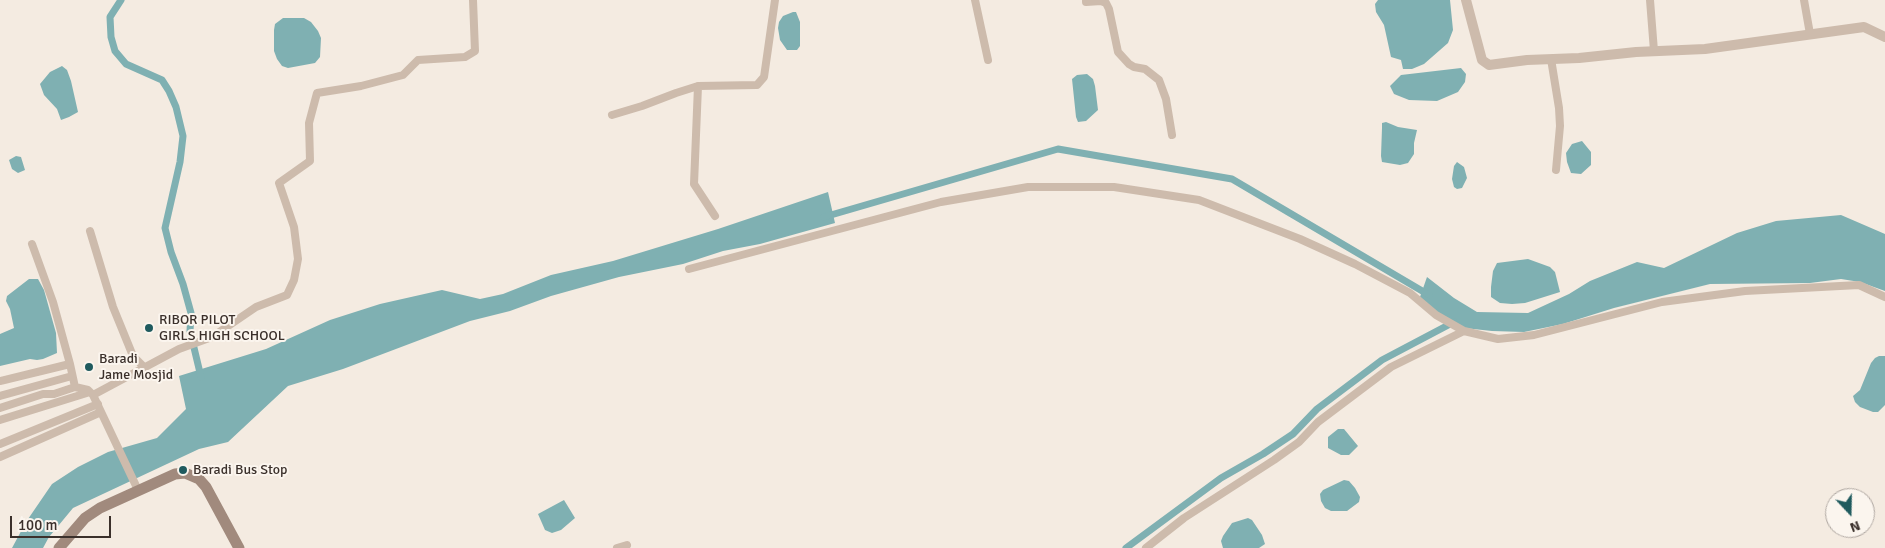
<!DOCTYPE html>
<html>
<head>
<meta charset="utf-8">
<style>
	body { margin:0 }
	#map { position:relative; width:1885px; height:548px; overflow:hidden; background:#f4ebe1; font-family:Signika,sans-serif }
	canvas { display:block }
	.north { position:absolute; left:1825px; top:488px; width:50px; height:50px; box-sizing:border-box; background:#fbf5ee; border:1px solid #aea6a0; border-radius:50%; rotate:159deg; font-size:14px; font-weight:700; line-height:20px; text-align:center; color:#3b302b }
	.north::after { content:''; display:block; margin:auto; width:18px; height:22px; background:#1f5a5e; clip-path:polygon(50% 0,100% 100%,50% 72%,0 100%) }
	.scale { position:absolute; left:10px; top:516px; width:101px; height:22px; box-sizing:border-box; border:2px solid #3b302b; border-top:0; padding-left:6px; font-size:15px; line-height:18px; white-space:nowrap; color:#3b302b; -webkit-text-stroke:4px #fbf5ee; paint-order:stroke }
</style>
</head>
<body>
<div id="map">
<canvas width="1885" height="548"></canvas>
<div class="north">N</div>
<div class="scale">100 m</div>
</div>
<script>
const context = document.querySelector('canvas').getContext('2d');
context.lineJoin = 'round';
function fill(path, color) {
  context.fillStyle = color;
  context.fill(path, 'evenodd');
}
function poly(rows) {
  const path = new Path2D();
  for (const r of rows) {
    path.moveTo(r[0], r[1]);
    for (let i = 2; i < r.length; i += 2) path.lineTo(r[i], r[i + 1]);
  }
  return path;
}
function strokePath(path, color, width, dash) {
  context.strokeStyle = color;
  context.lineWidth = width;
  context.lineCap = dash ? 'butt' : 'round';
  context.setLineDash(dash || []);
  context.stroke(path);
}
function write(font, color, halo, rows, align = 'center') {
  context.font = font + ' Signika,sans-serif';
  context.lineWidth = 4;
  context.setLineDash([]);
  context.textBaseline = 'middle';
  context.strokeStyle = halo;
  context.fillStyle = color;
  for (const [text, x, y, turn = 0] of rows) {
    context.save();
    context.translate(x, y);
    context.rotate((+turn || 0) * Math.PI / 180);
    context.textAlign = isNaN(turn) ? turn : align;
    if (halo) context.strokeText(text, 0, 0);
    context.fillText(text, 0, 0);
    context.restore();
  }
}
const water = poly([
	[1378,0,1450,0,1453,30,1448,43,1424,64,1412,69,1403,69,1401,60,1391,57,1384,25,1376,12,1375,4],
	[793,12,796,12,800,22,800,46,797,50,787,50,780,40,778,28,779,22,783,16],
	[283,18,304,18,311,22,318,31,321,38,320,57,315,63,288,68,282,66,277,59,274,51,274,30,275,24],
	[62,66,67,70,71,81,78,112,69,117,61,120,57,109,44,95,40,84,50,72],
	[1461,68,1466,74,1465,82,1458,92,1437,101,1409,100,1394,94,1390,86,1401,75],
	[1087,74,1093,79,1095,86,1098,110,1086,121,1078,122,1076,117,1072,79,1077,75],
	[1386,122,1398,127,1417,130,1414,143,1414,154,1408,163,1400,165,1382,162,1381,156,1382,128,1382,123],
	[1582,141,1591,152,1591,165,1581,174,1571,173,1567,162,1566,153,1572,144],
	[16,156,21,157,25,170,18,173,12,169,9,160],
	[1457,162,1464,167,1467,178,1462,188,1457,189,1454,187,1452,179,1454,166],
	[828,192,835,223,760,244,723,251,683,264,619,277,551,296,510,311,470,321,343,369,288,386,228,442,199,449,73,508,49,537,43,548,12,548,26,522,52,484,78,467,108,452,157,438,186,409,179,376,266,349,330,320,380,304,442,290,480,299,503,294,551,275,613,261,718,229],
	[1841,215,1885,234,1885,291,1860,282,1841,279,1810,283,1710,284,1614,308,1563,324,1524,332,1492,331,1464,328,1440,317,1420,297,1427,277,1454,298,1477,312,1528,313,1569,294,1590,281,1637,262,1664,268,1737,233,1776,221],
	[1528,259,1550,267,1555,272,1560,292,1525,303,1512,304,1500,303,1491,297,1491,287,1493,271,1497,263],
	[29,279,38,279,44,290,56,333,57,353,43,359,37,360,30,359,0,366,0,334,14,328,10,309,6,301,7,296],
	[1879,356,1885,356,1885,405,1878,412,1873,412,1860,407,1855,402,1853,396,1860,390,1871,363,1875,358],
	[1338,429,1344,429,1358,446,1349,455,1341,455,1328,448,1328,437],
	[1344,480,1349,481,1355,488,1360,497,1359,502,1347,511,1331,511,1325,508,1321,501,1320,494,1323,490],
	[564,500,575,518,561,530,552,533,545,530,538,514],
	[1248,518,1252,520,1262,535,1265,544,1259,548,1223,548,1221,541,1223,536,1232,523]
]);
const canal = poly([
	[121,0,110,17,111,37,115,51,126,64,162,80,169,91,176,107,183,136,180,162,165,228,171,252,183,284,191,313,190,331,201,377],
	[824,217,1058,149,1232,179,1429,295],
	[1126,548,1221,478,1263,454,1293,434,1317,409,1382,360,1454,322]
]);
const minor = poly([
	[975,0,988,60],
	[1086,0,1086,2,1101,1,1106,3,1109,9,1118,52,1129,64,1134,67,1145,69,1159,80,1166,99,1172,135],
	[1650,0,1654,51],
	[1804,0,1810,34],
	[1551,59,1559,108,1560,126,1556,170],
	[612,115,642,106,676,93,698,86],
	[715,216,694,184,698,86,757,85,764,77,775,0],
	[90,231,113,307,133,356,144,367],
	[32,244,53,302,70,364],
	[689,269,941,202,1028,187,1114,187,1199,200,1300,239,1355,264,1410,293,1436,315,1464,331],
	[0,381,70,364,75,387,88,390,93,395,138,490],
	[93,395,179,349,212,337,256,307,287,295,294,280,298,259,294,227,279,183,310,161,309,123,317,93,361,86,403,75,418,60,465,57,475,51,473,0],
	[0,396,72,376],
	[0,408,43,394,54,394,75,387],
	[0,420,90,392],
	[0,444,98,404],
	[0,457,101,412],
	[617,548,627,545],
	[1146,548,1184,518,1274,460,1299,442,1318,422,1391,367,1464,331,1498,339,1534,335,1662,302,1745,291,1859,285,1885,297]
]);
const tertiary = poly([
	[1466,0,1482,60,1489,65,1527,60,1579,58,1636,52,1705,49,1864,27,1885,37]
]);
const secondary = poly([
	[59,548,85,518,100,508,175,474,185,473,199,479,206,487,239,548]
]);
const markers = [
	[149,328,5,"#1f5a5e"],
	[89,367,5,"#1f5a5e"],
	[183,470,5,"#1f5a5e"]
];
const poiNames = [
	["RIBOR PILOT",159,320],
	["GIRLS HIGH SCHOOL",159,336],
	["Baradi",99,359],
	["Jame Mosjid",99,375],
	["Baradi Bus Stop",193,470]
];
fill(water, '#7fb0b2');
strokePath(canal, '#7fb0b2', 7);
strokePath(minor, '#cdbbac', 8);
strokePath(tertiary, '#cdbbac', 10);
strokePath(secondary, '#a18a7d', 11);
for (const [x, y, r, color] of markers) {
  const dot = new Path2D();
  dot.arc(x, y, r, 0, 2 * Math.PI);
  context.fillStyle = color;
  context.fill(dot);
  strokePath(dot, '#fbf5ee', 2);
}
write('14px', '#3b302b', '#fbf5ee', poiNames, 'left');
</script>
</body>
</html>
